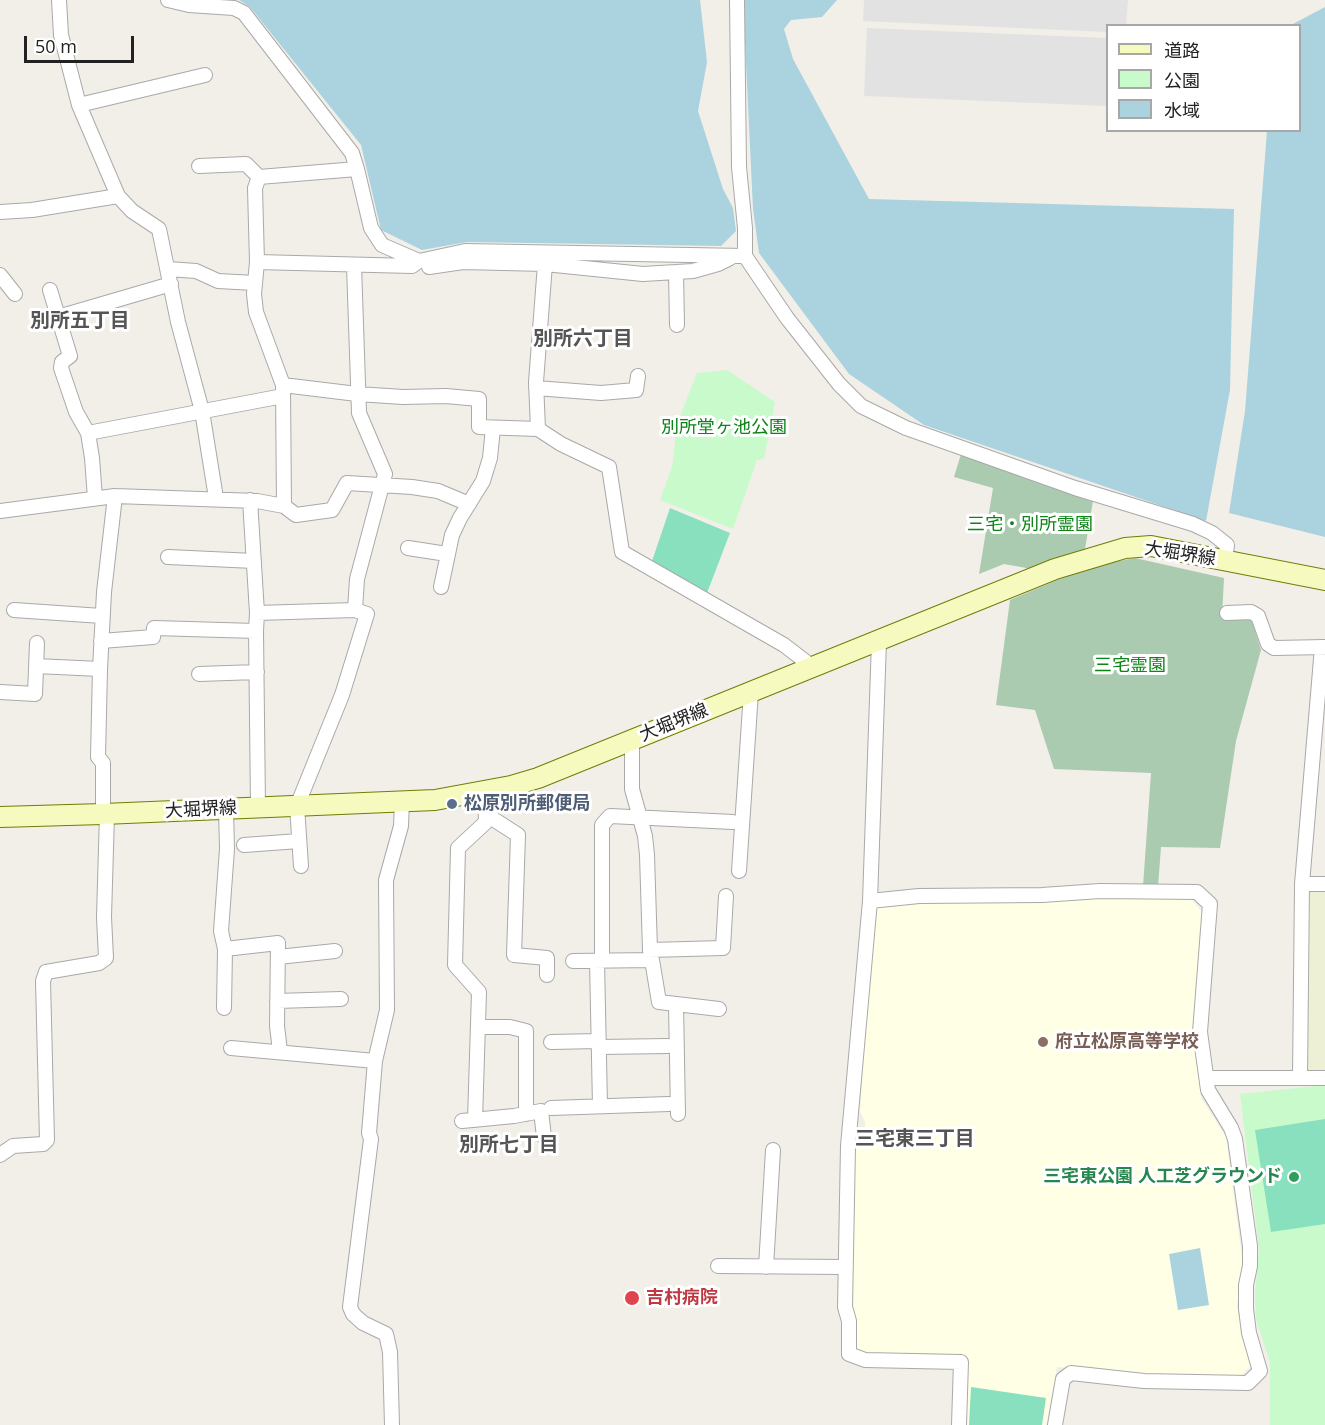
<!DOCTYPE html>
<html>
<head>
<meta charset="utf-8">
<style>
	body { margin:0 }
	#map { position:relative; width:1325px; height:1425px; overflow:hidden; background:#f2efe9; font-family:"Open Sans","Noto Sans JP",sans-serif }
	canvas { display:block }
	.legend { position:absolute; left:1106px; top:24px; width:195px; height:108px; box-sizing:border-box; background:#fff; border:2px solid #a7a7a7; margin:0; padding:8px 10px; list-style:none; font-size:18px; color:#222 }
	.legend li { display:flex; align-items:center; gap:12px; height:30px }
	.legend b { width:30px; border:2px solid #a7a7a7 }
	.scale { position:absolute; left:24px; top:36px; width:110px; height:27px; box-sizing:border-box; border:3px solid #222; border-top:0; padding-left:8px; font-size:18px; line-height:21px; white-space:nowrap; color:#222; -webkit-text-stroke:4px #fff; paint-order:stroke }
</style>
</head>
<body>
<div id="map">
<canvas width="1325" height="1425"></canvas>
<ul class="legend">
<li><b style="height:8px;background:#f7fabf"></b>道路</li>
<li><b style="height:16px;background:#c8facc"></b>公園</li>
<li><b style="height:16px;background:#aad3df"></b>水域</li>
</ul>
<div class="scale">50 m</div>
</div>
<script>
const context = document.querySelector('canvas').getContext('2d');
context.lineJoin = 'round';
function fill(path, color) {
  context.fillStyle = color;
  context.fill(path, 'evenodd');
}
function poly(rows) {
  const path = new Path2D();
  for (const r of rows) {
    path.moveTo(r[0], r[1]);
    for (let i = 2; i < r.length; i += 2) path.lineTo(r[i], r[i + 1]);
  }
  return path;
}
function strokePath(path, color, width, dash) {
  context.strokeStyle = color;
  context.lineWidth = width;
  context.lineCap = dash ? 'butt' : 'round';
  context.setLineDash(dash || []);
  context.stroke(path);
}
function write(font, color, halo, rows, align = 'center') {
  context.font = font + ' "Open Sans","Noto Sans JP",sans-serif';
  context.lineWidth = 6;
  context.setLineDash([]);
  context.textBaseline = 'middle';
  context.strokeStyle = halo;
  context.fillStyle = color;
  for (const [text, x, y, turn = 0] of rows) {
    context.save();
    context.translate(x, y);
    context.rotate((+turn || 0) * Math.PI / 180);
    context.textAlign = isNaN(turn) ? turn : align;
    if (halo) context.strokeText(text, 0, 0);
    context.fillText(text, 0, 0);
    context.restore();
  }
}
const education = poly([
	[1101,897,1191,899,1202,912,1193,1035,1201,1098,1226,1137,1243,1265,1237,1305,1250,1367,1239,1377,1134,1374,1057,1367,1046,1425,966,1425,968,1357,869,1355,853,1348,854,1134,865,1134,865,1122,860,1111,874,906]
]);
const farmland = poly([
	[1311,889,1325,889,1325,1071,1309,1071,1302,1062,1306,896]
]);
const cemetery = poly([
	[961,454,1093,501,1085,549,1032,569,1004,564,979,574,993,488,954,477],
	[1135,558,1224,578,1222,616,1251,618,1261,650,1236,741,1220,848,1161,847,1158,887,1143,886,1151,773,1054,769,1035,710,996,705,1010,600,1088,567]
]);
const park = poly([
	[727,370,775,402,764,459,757,460,733,529,660,500,672,467,677,424,697,373],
	[1325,1085,1325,1425,1270,1425,1270,1362,1256,1319,1255,1295,1259,1249,1240,1094]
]);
const pitch = poly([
	[670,508,730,533,707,593,652,561],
	[1325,1119,1325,1224,1271,1232,1255,1130],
	[971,1387,1046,1398,1042,1425,969,1425]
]);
const parking = poly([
	[864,0,1128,0,1126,25,1108,26,1107,32,863,21],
	[867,28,1107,38,1107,106,864,96]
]);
const water = poly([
	[239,0,700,0,707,62,698,111,723,189,733,208,736,231,721,246,467,242,422,250,381,230,361,145,250,7],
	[743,0,837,0,822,17,791,20,784,29,793,59,869,199,1234,209,1230,390,1206,521,924,425,849,374,759,253,753,209],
	[1325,7,1325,537,1229,513,1245,411,1267,131,1300,130,1300,26,1291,25],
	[1200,1248,1209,1305,1178,1310,1169,1254]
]);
const street = poly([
	[59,0,61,35,79,105,118,196,132,211,159,229,178,322,202,411,216,498],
	[168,0,189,5,234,8,244,13,352,153,357,169],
	[737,0,739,167,745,228,745,256,787,318,839,384,861,406,906,428,1075,488,1193,524,1212,533,1227,545,1225,561],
	[79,105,205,75],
	[199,166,246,164,259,177,357,169,371,228,382,245,419,261],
	[259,177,255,188,257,262,254,294,256,312,283,385,357,394,403,397,446,396,479,399,479,427,538,429,561,444,609,467,622,552,784,645,814,668],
	[0,212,32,210,118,196],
	[257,262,412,266,419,261,465,251,745,256],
	[354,265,359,413,385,474,357,579,355,610],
	[429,267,463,262,545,264,643,274,693,271,718,264,730,258],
	[168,269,196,271,218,281,255,283],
	[676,272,677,325],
	[0,275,15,294],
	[50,290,70,356,62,362,61,368,76,412,88,433,92,458,95,498],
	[58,317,171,284],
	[283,387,284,506],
	[536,388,601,393,636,390,638,376],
	[538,429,536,382,545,264],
	[88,433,283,396],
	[250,500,257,613],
	[0,511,115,496,257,501,284,506,296,515,332,510,347,483,412,487,438,491,469,504],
	[408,548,447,554],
	[168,557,254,561],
	[441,587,452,535,460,518,483,481,490,458,493,428],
	[14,610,102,616],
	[1227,613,1251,612,1258,616,1268,644,1274,648,1325,647],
	[256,631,258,807],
	[101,641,153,637,154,628,256,631,257,613,355,610,367,614,342,695,297,806,301,866],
	[879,641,870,901,848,1146,845,1307,849,1321,849,1354,865,1360,961,1362,959,1425],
	[36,666,100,669],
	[199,674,257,672],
	[0,692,35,694,37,643],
	[632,740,632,789,645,836,647,855,650,950],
	[103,814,103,763,98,757,100,669,104,592,115,496],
	[487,815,518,835,514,955,547,958,547,975],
	[244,845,299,841],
	[739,871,751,692],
	[1302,884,1325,884],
	[870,901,919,896,1042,895,1100,891,1197,892,1210,904,1200,1032,1208,1090,1231,1128,1235,1139,1250,1246,1250,1266,1246,1285,1246,1309,1249,1333,1260,1371,1248,1383,1144,1381,1071,1373,1063,1379,1055,1425],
	[225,949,278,943,277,1026,280,1051],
	[278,957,335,951],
	[651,957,650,950,723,948,726,896],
	[573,961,652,960,659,1002,719,1009],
	[597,961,600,1106],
	[602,961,602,825,610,816,733,822],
	[277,1001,341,999],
	[676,1004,678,1114],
	[224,1008,225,949,221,931,227,849,226,809],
	[479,1027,510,1027,526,1031,526,1114],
	[551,1042,598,1041],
	[599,1047,668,1046],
	[231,1048,375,1061],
	[1207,1078,1325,1078],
	[1300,1078,1302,884,1322,647],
	[551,1108,669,1104],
	[475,1120,479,992,455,965,458,848,486,822,485,792],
	[462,1121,514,1116,541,1111,544,1137],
	[0,1155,13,1146,43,1144,47,1140,43,981,46,972,99,963,106,958,104,917,107,814],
	[718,1266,846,1267],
	[766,1267,773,1150],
	[392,1425,390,1352,386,1334,363,1323,353,1314,350,1307,371,1139,369,1133,375,1061,387,1010,386,880,401,826,402,802]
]);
const secondary = poly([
	[0,817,103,814,435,800,511,786,538,778,1055,569,1125,548,1151,546,1325,580]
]);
const markers = [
	[452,804,6,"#5c6f8a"],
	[1043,1042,6,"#8d6e63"],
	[1294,1177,6,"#2e9e5b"],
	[632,1298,8,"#e0444e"]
];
const parkNames = [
	["別所堂ヶ池公園",724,428],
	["三宅・別所霊園",1030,525],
	["三宅霊園",1130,666]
];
const streetNames = [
	["大堀堺線",1180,554,9],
	["大堀堺線",674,723,-22],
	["大堀堺線",201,810,-3]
];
const serviceNames = [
	["松原別所郵便局",464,804]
];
const educationNames = [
	["府立松原高等学校",1055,1042]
];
const leisureNames = [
	["三宅東公園 人工芝グラウンド",1282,1177]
];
const healthNames = [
	["吉村病院",646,1298]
];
const neighbourhoodNames = [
	["別所五丁目",80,321],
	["別所六丁目",583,339],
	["三宅東三丁目",915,1139],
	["別所七丁目",509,1145]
];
fill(education, '#ffffe5');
fill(farmland, '#eef0d5');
fill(cemetery, '#aacbaf');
fill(park, '#c8facc');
fill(pitch, '#88e0be');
fill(parking, '#e2e2e2');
fill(water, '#aad3df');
strokePath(street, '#a9a9a9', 16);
strokePath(secondary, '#707d05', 22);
strokePath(street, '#fff', 14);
strokePath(secondary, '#f7fabf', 20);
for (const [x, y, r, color] of markers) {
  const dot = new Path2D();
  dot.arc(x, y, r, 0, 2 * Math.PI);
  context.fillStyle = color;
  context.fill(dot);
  strokePath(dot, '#fff', 2);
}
write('18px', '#0c8416', '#fff', parkNames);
write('18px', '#222', '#fff', streetNames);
write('bold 18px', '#4e5e75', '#fff', serviceNames, 'left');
write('bold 18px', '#785e54', '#fff', educationNames, 'left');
write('bold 18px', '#27864d', '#fff', leisureNames, 'right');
write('bold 18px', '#be3a42', '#fff', healthNames, 'left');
write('bold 20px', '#555', '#fff', neighbourhoodNames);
</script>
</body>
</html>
